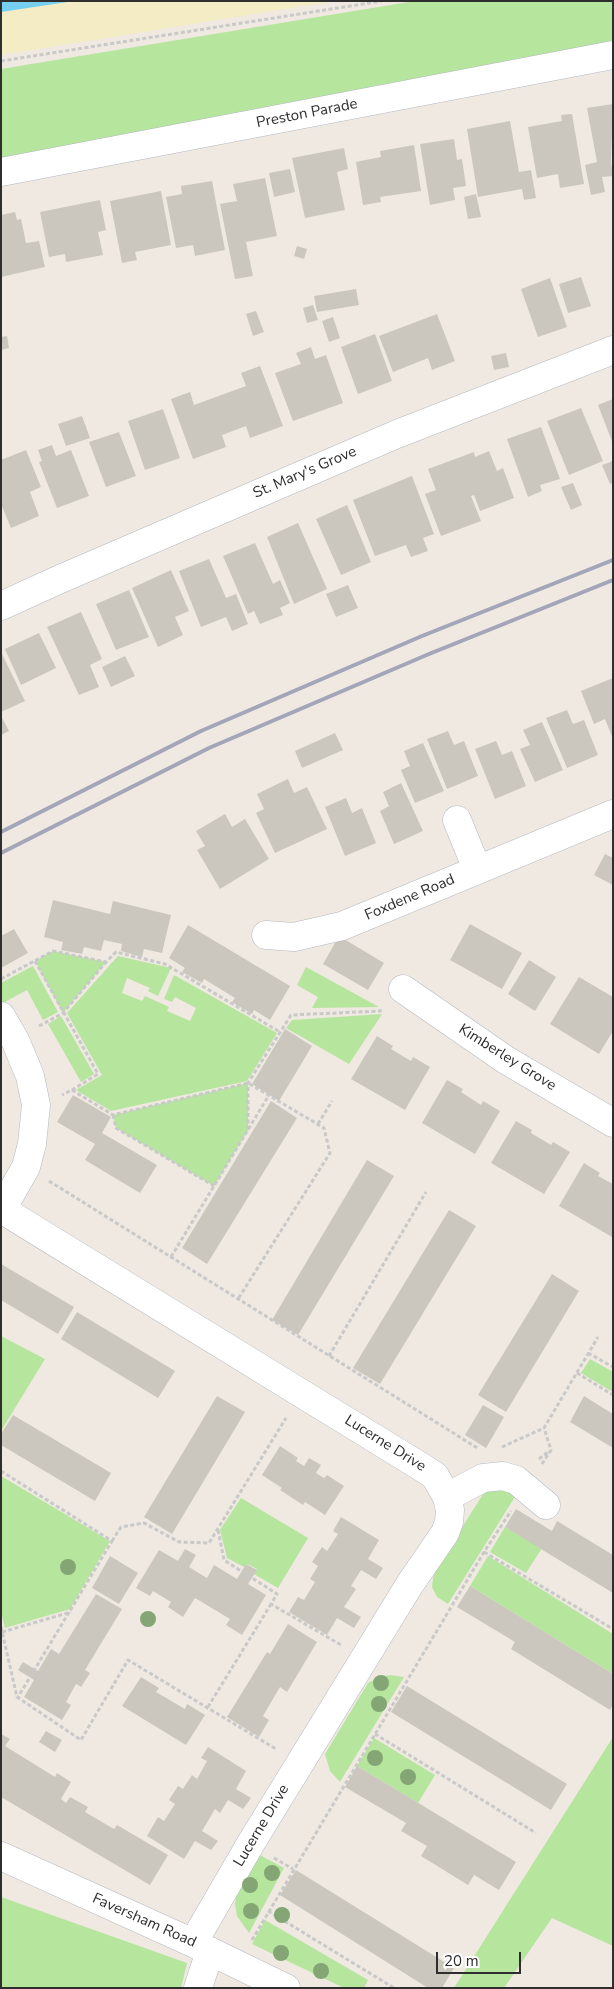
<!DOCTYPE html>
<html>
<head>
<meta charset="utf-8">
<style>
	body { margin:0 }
	#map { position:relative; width:614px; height:1989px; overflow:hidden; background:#efe9e1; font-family:"Nunito Sans",sans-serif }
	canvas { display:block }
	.frame { position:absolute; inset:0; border:2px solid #2e2e2e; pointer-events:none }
	.scale { position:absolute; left:436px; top:1952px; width:85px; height:22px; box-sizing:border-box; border:2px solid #2e2e2e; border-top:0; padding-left:6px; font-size:15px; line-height:18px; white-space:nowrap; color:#2e2e2e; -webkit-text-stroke:4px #fff; paint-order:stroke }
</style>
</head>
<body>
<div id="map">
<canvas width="614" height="1989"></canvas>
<div class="frame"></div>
<div class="scale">20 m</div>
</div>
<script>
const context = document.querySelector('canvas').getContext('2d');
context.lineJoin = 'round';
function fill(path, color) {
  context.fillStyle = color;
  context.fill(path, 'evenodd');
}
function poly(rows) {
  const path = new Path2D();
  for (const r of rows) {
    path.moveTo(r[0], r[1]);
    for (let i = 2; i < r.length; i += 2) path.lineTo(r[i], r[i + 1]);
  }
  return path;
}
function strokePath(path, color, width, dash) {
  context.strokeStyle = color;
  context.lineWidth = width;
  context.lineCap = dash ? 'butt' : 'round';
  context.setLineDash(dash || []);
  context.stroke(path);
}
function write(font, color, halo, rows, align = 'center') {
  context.font = font + ' "Nunito Sans",sans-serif';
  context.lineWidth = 4.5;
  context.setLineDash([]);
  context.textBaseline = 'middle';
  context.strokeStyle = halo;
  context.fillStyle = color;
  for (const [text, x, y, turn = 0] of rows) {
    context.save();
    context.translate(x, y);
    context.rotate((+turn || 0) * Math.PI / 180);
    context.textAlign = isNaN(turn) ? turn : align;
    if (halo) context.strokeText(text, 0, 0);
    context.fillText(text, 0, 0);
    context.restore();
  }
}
const green = poly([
	[415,1,613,1,613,46,1,165,1,69],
	[53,951,106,962,63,1013,35,961],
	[118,956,171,968,158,996,148,991,150,988,127,978,122,993,142,1001,145,996,169,1007,167,1011,190,1021,196,1008,175,997,172,1002,164,999,174,975,277,1033,247,1081,111,1111,76,1090,102,1075,67,1013],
	[33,966,58,1012,43,1020,27,990,1,1004,1,983],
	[306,967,379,1007,312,1008,318,997,297,985],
	[382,1014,349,1064,286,1028,292,1020],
	[61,1016,94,1074,81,1082,48,1024],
	[248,1083,248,1130,214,1186,116,1128,113,1115],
	[1,1336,45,1359,1,1431],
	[590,1359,613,1372,613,1392,581,1373],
	[1,1476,110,1541,70,1609,5,1628,1,1612],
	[493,1489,518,1492,448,1604,437,1597,432,1587,433,1578,437,1567,485,1491],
	[241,1498,308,1538,278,1588,254,1574,257,1569,247,1564,244,1567,227,1558,220,1530],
	[505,1527,542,1548,526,1573,490,1552],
	[488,1556,613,1634,613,1674,470,1586],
	[390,1675,404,1677,340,1782,330,1771,325,1754,368,1683,380,1677],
	[613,1737,613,1946,552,1918,504,1988,454,1988],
	[374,1738,435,1775,418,1803,357,1766],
	[256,1853,284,1868,249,1933,237,1916,235,1904,238,1884],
	[1,1897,187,1963,181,1988,1,1988],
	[265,1920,368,1980,364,1988,344,1988,252,1944]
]);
const sand = poly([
	[1,1,336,1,1,55]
]);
const water = poly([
	[1,1,74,1,1,12]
]);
const building = poly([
	[613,104,611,163,613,176,602,177,605,192,591,195,585,165,597,162,587,108],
	[572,114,584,184,560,188,558,174,537,178,528,127,562,121,561,115],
	[510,121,519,172,531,170,536,198,524,200,522,189,478,197,467,129],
	[454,139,457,160,462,159,466,186,453,188,455,200,430,205,420,144],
	[414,145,421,191,380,197,381,202,363,205,356,162,381,157,380,151],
	[344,148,348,169,337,172,345,210,305,218,292,158],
	[290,169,295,192,274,197,269,173],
	[265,178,277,236,246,242,253,276,235,279,220,204,237,201,233,184],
	[212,181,225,250,195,256,193,245,176,248,166,197,182,194,181,186],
	[161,191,171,245,135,252,137,260,122,263,110,201],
	[476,194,481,217,468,219,464,197],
	[100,200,106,230,98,232,103,255,66,262,65,254,49,257,40,212],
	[15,212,17,220,21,219,26,243,39,241,45,267,1,277,1,215],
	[297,246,307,249,304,259,294,256],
	[581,277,591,306,568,313,559,284],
	[550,278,567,327,538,337,521,289],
	[356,289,359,305,317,312,314,296],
	[313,305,318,320,307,323,303,308],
	[256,311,264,332,253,336,246,314],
	[437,314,455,361,432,370,428,358,393,372,379,336],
	[333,317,340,338,329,342,322,321],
	[375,334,392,381,358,394,341,347],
	[7,336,9,348,1,350,1,337],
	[311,347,315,359,326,355,343,403,293,421,275,373,301,364,296,353],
	[506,353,509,367,494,370,491,356],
	[260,366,283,426,250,438,246,426,222,435,226,447,193,459,171,399,190,392,194,405,246,386,241,373],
	[613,399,613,444,598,405],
	[581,408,603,461,569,475,547,421],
	[163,409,180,458,145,470,128,421],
	[82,416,90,438,66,446,58,424],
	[541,427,560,479,540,485,542,491,528,497,507,439],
	[119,432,136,476,106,487,89,442],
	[52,445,56,456,71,450,89,496,57,508,39,462,42,461,38,450],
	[26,450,41,487,30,492,39,516,11,528,1,504,1,460],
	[489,451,497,471,503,468,514,498,480,511,474,495,471,496,481,521,441,536,425,494,436,490,428,469,474,452,475,457],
	[613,461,613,483,610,484,602,465],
	[412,476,434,534,423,538,428,551,411,557,406,545,375,556,353,500],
	[573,483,582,505,571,510,561,487],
	[347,505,371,562,341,575,316,519],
	[298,523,327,589,294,604,267,537],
	[255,543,273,584,280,580,290,603,280,608,283,615,260,624,254,611,248,614,223,556],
	[209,559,226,598,236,594,248,624,232,631,226,617,201,627,179,571],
	[171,570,189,611,175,617,183,635,158,647,132,588],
	[348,585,358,608,336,617,326,594],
	[129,590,149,637,116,650,96,604],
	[81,612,102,659,90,665,99,687,79,695,47,627],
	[39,633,56,668,21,685,5,649],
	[1,652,25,701,1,712],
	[125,656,135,676,111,687,102,667],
	[613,678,613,739,605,719,594,724,581,691],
	[567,710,573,724,584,720,598,755,567,768,546,718],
	[1,716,9,731,1,735],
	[542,722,563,770,535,782,520,749,530,745,523,730],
	[448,731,454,745,464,741,478,776,447,789,427,739],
	[335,733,343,750,302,768,295,751],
	[496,741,502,755,512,751,526,786,495,799,475,749],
	[423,743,444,791,415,803,401,770,410,766,404,751],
	[288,779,294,793,307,787,327,829,275,853,256,813,264,809,257,794],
	[401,783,423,831,394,844,380,811,389,806,383,792],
	[346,798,352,813,362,808,376,843,345,856,325,807],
	[225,814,232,827,245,819,269,859,220,889,197,850,205,846,196,831],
	[605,854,613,858,613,885,594,875],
	[53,900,110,914,113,901,171,915,162,953,144,949,142,957,121,951,122,944,104,940,101,951,84,947,82,954,61,950,63,942,44,937],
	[470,924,522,953,502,989,450,960],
	[188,925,290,986,270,1020,254,1010,252,1014,232,1002,235,998,204,979,202,983,182,972,185,968,169,958],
	[14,929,28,953,1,968,1,936],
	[339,936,384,963,368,990,323,964],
	[529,960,556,977,535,1011,508,994],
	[579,977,613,997,613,1031,599,1054,550,1024],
	[285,1029,312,1046,279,1101,252,1084],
	[377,1036,393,1046,391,1049,411,1061,413,1057,430,1067,405,1110,351,1079],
	[447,1080,463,1089,461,1092,481,1105,483,1101,500,1111,475,1154,422,1123],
	[73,1095,111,1117,102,1133,157,1165,140,1193,85,1160,95,1144,57,1122],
	[271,1101,297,1118,207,1264,182,1248],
	[516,1121,532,1130,531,1133,551,1145,553,1142,570,1152,544,1194,491,1163],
	[367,1160,394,1176,298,1335,272,1320],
	[584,1163,600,1173,598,1176,613,1184,612,1237,559,1206],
	[449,1210,476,1226,380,1384,353,1368],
	[1,1264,74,1307,58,1334,1,1300],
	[552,1274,579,1291,506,1412,478,1395],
	[77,1312,175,1371,158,1398,61,1339],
	[217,1396,245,1412,172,1534,144,1517],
	[584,1396,613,1414,613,1448,570,1422],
	[483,1405,504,1417,486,1448,465,1435],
	[13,1415,111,1473,95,1501,1,1445,1,1434],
	[280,1446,298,1458,296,1461,304,1466,309,1458,321,1465,316,1473,324,1478,327,1475,344,1486,325,1515,305,1502,303,1505,280,1490,282,1488,262,1475],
	[516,1509,552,1531,557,1521,613,1555,613,1593,505,1527],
	[341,1517,379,1540,368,1559,383,1568,376,1579,361,1570,351,1586,356,1589,344,1607,361,1617,354,1628,337,1618,327,1635,289,1612,298,1597,304,1600,315,1582,310,1579,318,1566,312,1562,322,1547,327,1551,338,1534,333,1531],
	[185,1549,196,1555,189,1567,207,1578,214,1565,237,1579,246,1564,257,1570,248,1584,266,1595,242,1635,226,1625,230,1619,195,1598,183,1617,168,1607,171,1602,153,1591,150,1596,136,1588,159,1550,178,1561],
	[110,1556,138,1573,119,1604,92,1588],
	[470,1586,613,1674,613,1705,610,1710,511,1649,515,1642,457,1607],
	[96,1594,122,1609,85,1670,90,1673,81,1687,76,1684,66,1702,71,1705,62,1720,24,1697,34,1680,18,1670,23,1662,38,1671,51,1649,59,1654],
	[288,1624,317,1642,287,1692,280,1687,263,1716,269,1720,259,1737,227,1717,267,1652,270,1654],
	[141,1677,159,1688,156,1692,185,1709,187,1704,205,1715,186,1745,122,1706],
	[407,1686,567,1784,551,1810,391,1712],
	[46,1731,62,1740,55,1752,39,1742],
	[1,1734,10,1739,5,1746,55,1777,57,1773,71,1782,61,1799,66,1803,70,1797,88,1807,85,1812,114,1829,117,1825,168,1855,150,1885,1,1797],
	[208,1747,246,1771,236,1789,251,1798,243,1809,228,1800,220,1813,215,1809,202,1831,218,1841,211,1850,195,1841,184,1859,147,1836,158,1817,164,1821,175,1804,169,1800,178,1786,183,1789,192,1775,197,1779,207,1761,201,1758],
	[357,1766,516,1862,499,1890,474,1875,468,1885,421,1856,427,1846,401,1831,406,1823,345,1787],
	[296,1870,454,1968,442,1988,428,1988,280,1895]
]);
const path = poly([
	[1,61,382,1],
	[35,961,98,1074,72,1090,62,1095],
	[1,979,53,951,106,962,116,952,165,964,280,1032],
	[39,1026,63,1013,106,962],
	[72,1090,113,1115,248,1083,324,1128,330,1153,238,1299],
	[113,1115,116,1128,214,1186],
	[318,1124,332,1101],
	[248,1130,248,1083,291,1015,380,1011,383,1009],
	[49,1181,479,1449],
	[171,1257,269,1095],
	[588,1353,613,1367],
	[329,1356,426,1192],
	[577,1373,613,1395],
	[502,1447,544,1428,598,1337],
	[539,1459,548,1452],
	[542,1464,551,1450,544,1428],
	[1,1471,112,1541,18,1697],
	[218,1530,224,1560,277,1594,271,1604,341,1645],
	[112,1541,121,1527,144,1523,179,1542,209,1543,286,1418],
	[484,1552,613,1629],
	[1,1627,17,1697,81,1740,128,1660,276,1749],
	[2,1632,71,1612],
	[208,1707,271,1604],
	[375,1734,536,1833],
	[274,1858,293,1869],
	[268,1911,394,1988],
	[252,1940,484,1552,511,1511]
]);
const minor = poly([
	[1,172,613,55],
	[1,606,58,580,397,434,613,350],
	[457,820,477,869],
	[266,935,294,937,342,926,613,814],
	[403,989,506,1060,613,1123],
	[1,1016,15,1040,30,1076,36,1105,32,1144,26,1167,2,1209],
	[1,1209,423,1468,435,1476,447,1497,450,1510,449,1522,445,1533,410,1584,251,1843,193,1943],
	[447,1497,483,1478,503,1476,516,1480,546,1505],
	[1,1856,193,1943,286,1988],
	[198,1988,210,1951]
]);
const rail = poly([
	[1,832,201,731,422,636,613,560],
	[1,853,209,748,429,654,613,580]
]);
const trees = [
	[68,1567],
	[148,1619],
	[381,1683],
	[379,1704],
	[375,1758],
	[408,1777],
	[272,1873],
	[250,1885],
	[251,1911],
	[282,1915],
	[281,1953],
	[321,1971]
];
const streetNames = [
	["Preston Parade",307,114,-11],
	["St. Mary's Grove",305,473,-23],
	["Foxdene Road",410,898,-23],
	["Kimberley Grove",507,1058,32],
	["Lucerne Drive",385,1444,32],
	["Lucerne Drive",262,1826,-59],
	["Faversham Road",144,1921,24]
];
fill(green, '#b6e59e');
fill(sand, '#f3ecc5');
fill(water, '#75cff0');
fill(building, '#cbc7bf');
strokePath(minor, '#b4b7c1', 29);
strokePath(path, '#c9c9c9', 3, [4, 2.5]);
strokePath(minor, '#fff', 28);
strokePath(rail, '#a3a6b8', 4);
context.fillStyle = '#84a574';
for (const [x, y] of trees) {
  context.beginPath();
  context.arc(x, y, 8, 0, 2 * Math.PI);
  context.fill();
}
write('15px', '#2e2e2e', '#fff', streetNames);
</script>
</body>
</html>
